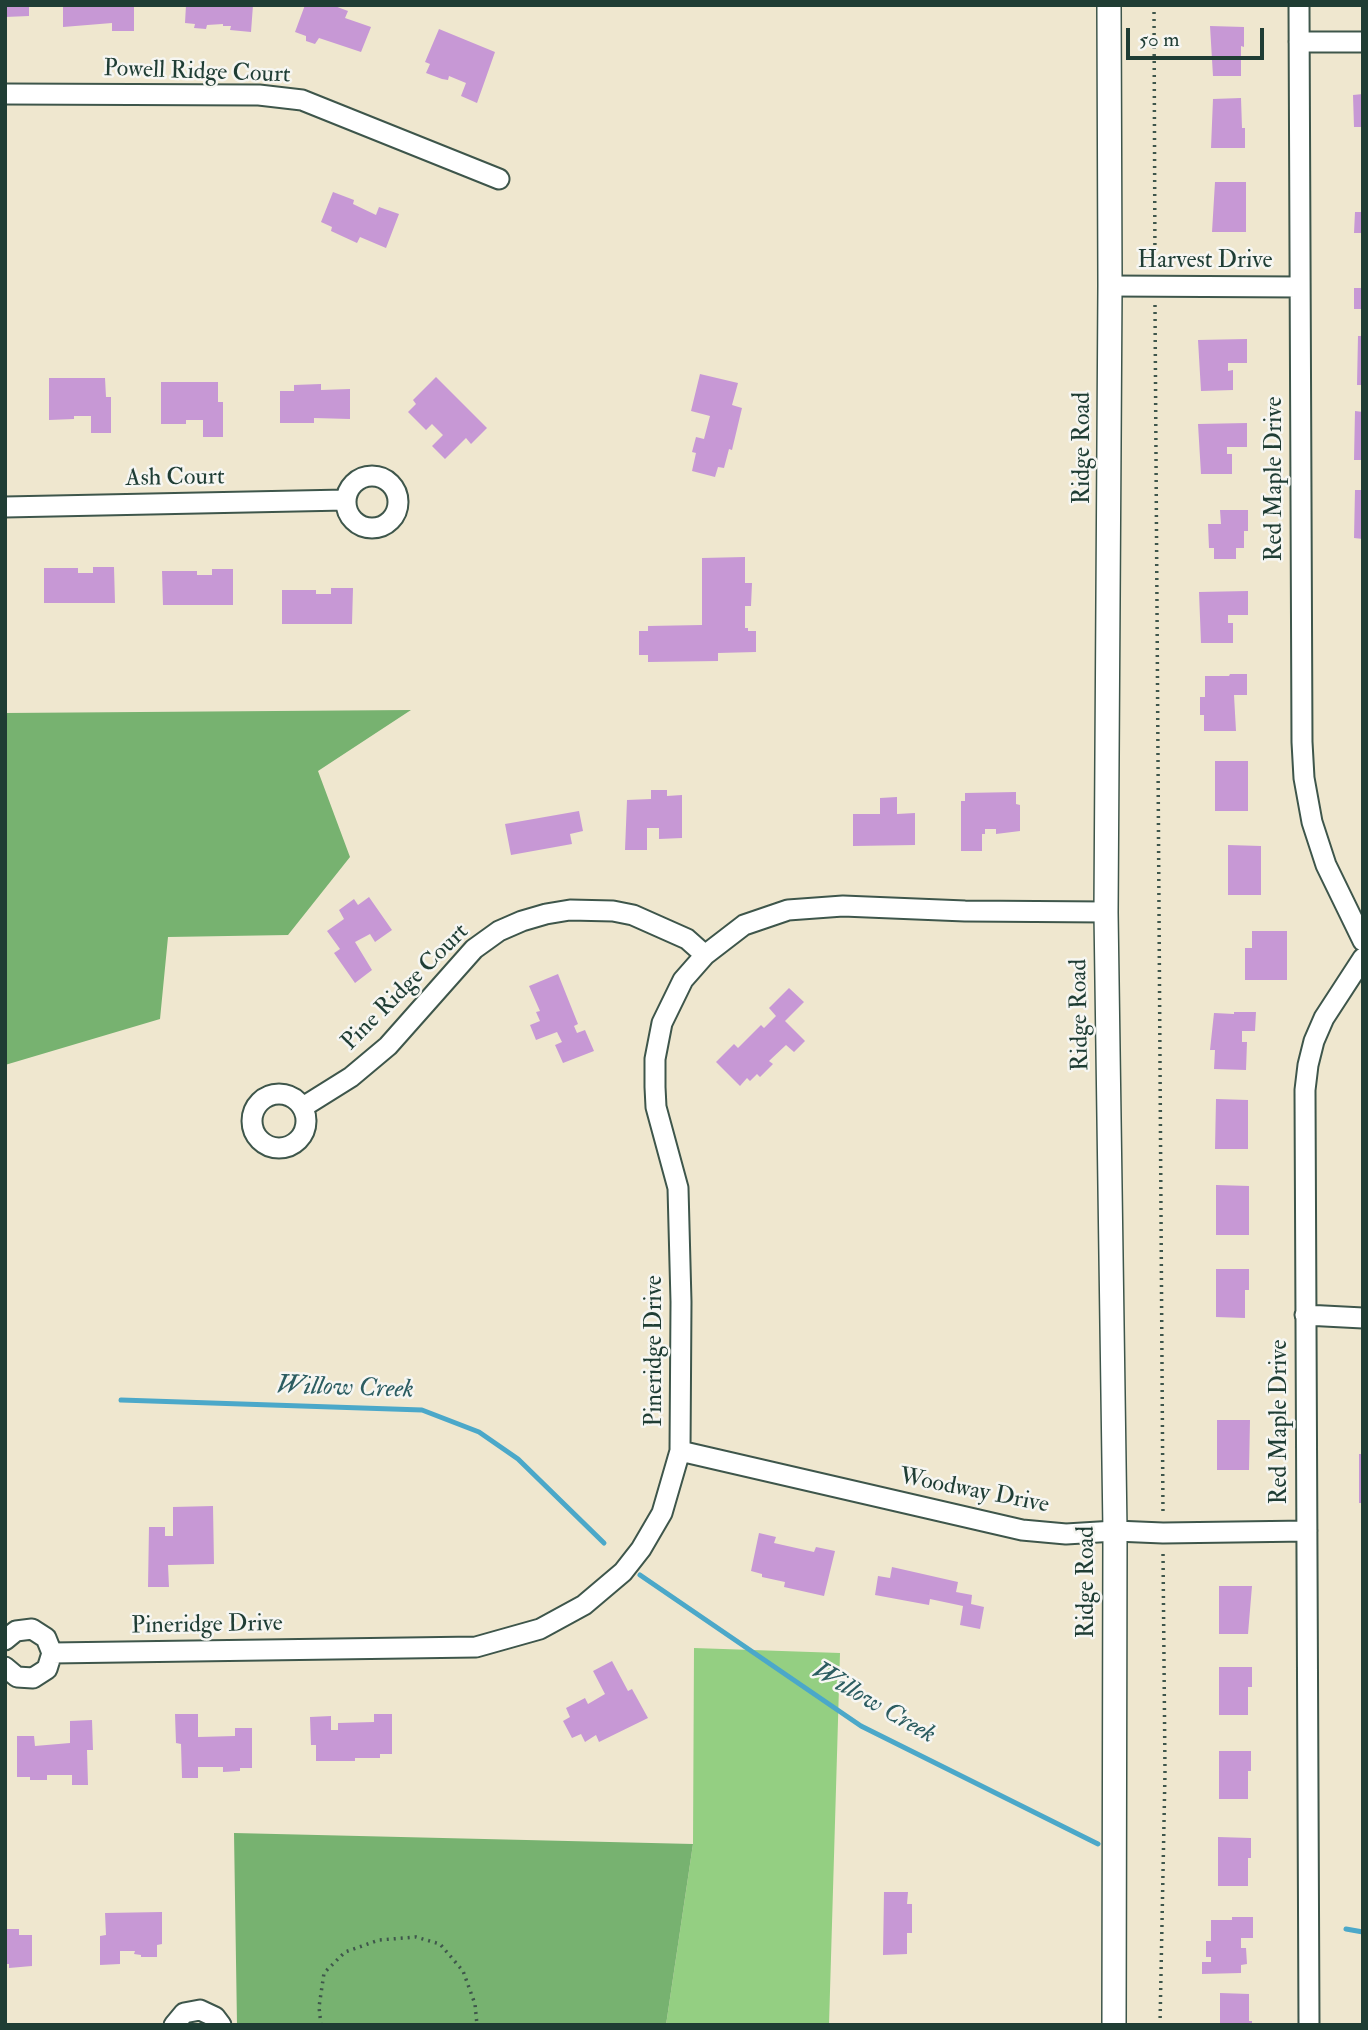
<!DOCTYPE html>
<html>
<head>
<meta charset="utf-8">
<style>
	body { margin:0 }
	#map { position:relative; width:1368px; height:2030px; overflow:hidden; background:#efe7cf; font-family:"IM FELL Double Pica",serif }
	canvas { display:block }
	.frame { position:absolute; inset:0; border:7px solid #1f3d34; pointer-events:none }
	.scale { position:absolute; left:1126px; top:28px; width:138px; height:32px; box-sizing:border-box; border:4px solid #1f3d34; border-top:0; padding-left:9px; font-size:21px; line-height:24px; white-space:nowrap; color:#1f3d34; -webkit-text-stroke:5px #f6f6f2; paint-order:stroke }
</style>
</head>
<body>
<div id="map">
<canvas width="1368" height="2030"></canvas>
<div class="frame"></div>
<div class="scale">50 m</div>
</div>
<script>
const context = document.querySelector('canvas').getContext('2d');
context.lineJoin = 'round';
function fill(path, color) {
  context.fillStyle = color;
  context.fill(path, 'evenodd');
}
function poly(rows) {
  const path = new Path2D();
  for (const r of rows) {
    if (r.length === 3) {
      path.moveTo(r[0] + r[2], r[1]);
      path.arc(r[0], r[1], r[2], 0, 2 * Math.PI);
      continue;
    }
    path.moveTo(r[0], r[1]);
    for (let i = 2; i < r.length; i += 2) path.lineTo(r[i], r[i + 1]);
  }
  return path;
}
function strokePath(path, color, width, dash) {
  context.strokeStyle = color;
  context.lineWidth = width;
  context.lineCap = dash ? 'butt' : 'round';
  context.setLineDash(dash || []);
  context.stroke(path);
}
function write(font, color, halo, rows, align = 'center') {
  context.font = font + ' "IM FELL Double Pica",serif';
  context.lineWidth = 5;
  context.setLineDash([]);
  context.textBaseline = 'middle';
  context.strokeStyle = halo;
  context.fillStyle = color;
  for (const [text, x, y, turn = 0] of rows) {
    context.save();
    context.translate(x, y);
    context.rotate((+turn || 0) * Math.PI / 180);
    context.textAlign = isNaN(turn) ? turn : align;
    if (halo) context.strokeText(text, 0, 0);
    context.fillText(text, 0, 0);
    context.restore();
  }
}
const green = poly([
	[694,1648,840,1653,829,2025,666,2025,693,1844]
]);
const forest = poly([
	[411,710,318,771,350,857,288,935,168,937,160,1019,5,1065,5,713],
	[234,1833,693,1844,666,2025,237,2025]
]);
const stream = poly([
	[121,1400,422,1410,479,1432,518,1459,604,1543],
	[640,1575,861,1726,1098,1844],
	[1346,1929,1363,1932]
]);
const building = poly([
	[5,5,29,5,29,16,5,17],
	[63,5,134,5,134,31,112,31,112,23,63,27],
	[186,5,253,5,251,32,230,30,231,26,223,26,223,24,207,25,206,29,194,28,195,24,185,23],
	[305,5,332,5,348,11,345,18,371,27,361,52,319,38,315,44,306,41,306,36,295,32],
	[1210,26,1244,27,1244,47,1241,46,1241,76,1213,76],
	[439,29,495,52,477,103,461,96,466,83,449,76,448,80,442,79,426,73,430,64,425,62],
	[1363,94,1363,127,1354,127,1353,95],
	[1241,98,1242,128,1245,128,1245,148,1211,148,1213,99],
	[1215,182,1246,182,1246,232,1212,232],
	[333,192,354,200,353,204,376,215,379,207,399,214,386,248,360,237,357,243,331,231,332,227,321,222],
	[1355,212,1363,212,1363,233,1354,233],
	[1354,288,1363,288,1363,309,1354,309],
	[1358,336,1363,336,1363,385,1357,385],
	[1247,339,1247,363,1228,363,1228,371,1233,370,1233,390,1201,391,1198,340],
	[700,374,738,383,732,405,742,408,732,450,729,449,724,468,718,467,715,477,692,471,696,453,692,452,696,437,704,439,710,416,691,411],
	[436,377,487,428,471,444,466,438,445,459,432,446,443,435,432,424,426,430,408,412,416,404,413,400],
	[49,378,105,378,106,397,111,397,111,433,91,433,91,416,74,416,74,419,49,420],
	[161,382,218,382,218,402,223,402,223,437,203,437,203,420,186,420,186,424,161,424],
	[321,384,321,390,350,389,350,419,314,418,314,423,280,423,280,391,294,391,294,385],
	[1355,411,1363,412,1363,460,1354,460],
	[1247,423,1247,447,1227,447,1227,454,1232,454,1232,474,1201,474,1198,424],
	[1355,490,1363,490,1363,539,1354,538],
	[1220,510,1248,510,1248,531,1244,531,1244,548,1236,548,1236,559,1214,559,1214,548,1209,548,1208,524,1221,524],
	[745,557,745,583,752,583,751,606,745,606,745,628,748,628,748,631,756,631,756,652,718,653,718,661,648,662,648,655,639,655,639,631,648,631,648,626,702,625,702,558],
	[93,567,114,567,115,603,44,603,44,568,78,568,78,573,93,573],
	[212,569,233,569,233,605,163,605,162,571,197,571,197,575,212,575],
	[331,588,353,588,352,624,282,624,282,590,316,590,316,594,331,594],
	[1248,591,1248,615,1228,615,1228,623,1233,623,1233,643,1201,643,1199,592],
	[1230,674,1247,674,1247,695,1234,695,1236,731,1204,731,1204,715,1200,715,1200,697,1205,697,1205,676,1229,676],
	[1215,761,1248,761,1248,811,1215,811],
	[651,790,667,790,667,796,682,795,682,838,659,839,659,828,647,828,647,850,625,850,627,800,651,799],
	[1016,792,1016,804,1020,805,1020,831,996,834,996,829,985,829,985,834,982,834,982,851,961,851,961,801,965,801,965,793],
	[897,797,897,814,915,813,915,845,853,846,853,814,880,814,880,798],
	[579,811,583,831,570,834,572,844,511,855,505,824],
	[1228,845,1261,846,1261,895,1228,895],
	[369,897,392,930,375,942,370,934,355,942,372,970,355,983,334,953,340,949,327,931,344,919,339,910,354,899,358,905],
	[1252,931,1287,931,1287,980,1245,980,1245,948,1252,948],
	[558,974,578,1024,574,1026,577,1033,585,1030,594,1051,563,1063,555,1045,562,1042,557,1032,536,1040,530,1025,540,1021,536,1012,540,1011,529,986],
	[789,988,804,1002,785,1021,805,1041,794,1052,786,1045,769,1061,773,1064,760,1077,757,1074,750,1081,747,1078,740,1086,716,1062,734,1044,738,1048,761,1025,764,1028,776,1016,769,1008],
	[1234,1012,1256,1012,1255,1031,1242,1031,1242,1042,1247,1042,1246,1070,1214,1069,1215,1050,1210,1050,1214,1013,1234,1014],
	[1216,1099,1248,1100,1248,1149,1215,1149],
	[1216,1185,1249,1186,1249,1235,1216,1235],
	[1216,1269,1249,1269,1249,1290,1245,1290,1245,1318,1216,1317],
	[1217,1420,1250,1420,1249,1470,1217,1470],
	[1359,1454,1363,1454,1363,1503,1359,1503],
	[213,1506,214,1564,168,1565,169,1587,148,1587,149,1527,165,1527,165,1536,173,1536,173,1507],
	[759,1533,776,1537,774,1543,814,1552,816,1547,835,1551,824,1596,784,1587,785,1582,762,1577,762,1574,751,1571],
	[892,1567,958,1582,956,1592,972,1595,971,1604,984,1607,980,1629,960,1625,963,1606,930,1599,929,1605,875,1595,878,1576,890,1578],
	[1219,1586,1252,1586,1248,1634,1219,1634],
	[612,1661,628,1691,632,1689,648,1718,599,1742,596,1735,585,1742,581,1734,572,1738,563,1721,570,1717,566,1708,585,1698,588,1704,605,1694,593,1671],
	[1219,1667,1252,1667,1252,1687,1248,1687,1248,1715,1219,1715],
	[175,1714,198,1714,198,1737,235,1736,235,1728,252,1728,252,1768,240,1768,240,1771,223,1772,223,1767,198,1767,198,1778,182,1778,181,1744,176,1743],
	[374,1714,392,1714,392,1754,380,1754,380,1758,355,1758,355,1761,316,1761,316,1745,311,1745,310,1717,331,1716,331,1730,338,1730,338,1723,374,1722],
	[92,1720,93,1750,87,1750,88,1785,72,1785,72,1775,47,1775,47,1780,30,1780,30,1777,17,1777,17,1736,34,1736,35,1746,70,1743,70,1721],
	[1219,1751,1251,1751,1251,1771,1248,1771,1248,1799,1219,1799],
	[1218,1837,1251,1838,1251,1858,1248,1858,1248,1886,1218,1886],
	[884,1892,908,1892,907,1904,912,1904,912,1933,907,1933,907,1954,883,1955],
	[162,1912,162,1944,157,1945,157,1957,141,1957,141,1955,134,1954,135,1951,120,1951,120,1964,100,1965,100,1936,106,1935,105,1913],
	[1232,1917,1253,1917,1253,1938,1241,1938,1241,1948,1246,1948,1247,1964,1241,1965,1241,1973,1202,1974,1202,1962,1211,1962,1211,1957,1206,1957,1206,1941,1211,1941,1211,1920,1232,1920],
	[5,1929,19,1929,19,1935,32,1935,32,1966,9,1968,9,1964,5,1964],
	[1220,1993,1249,1994,1249,2021,1252,2021,1252,2025,1220,2025]
]);
const path = poly([
	[1154,5,1155,269],
	[1155,305,1163,1515],
	[321,2025,319,2007,324,1973,345,1952,379,1940,416,1937,440,1944,463,1971,475,2004,477,2025],
	[1160,2025,1165,1772,1163,1551]
]);
const minor = poly([
	[1299,5,1302,742,1304,778,1312,822,1326,865,1363,941],
	[1299,42,1363,42],
	[5,94,259,95,302,100,499,179],
	[1110,286,1300,287],
	[372,502,26],
	[5,507,345,500],
	[279,1121,27],
	[303,1107,351,1077,388,1046,474,949,499,931,522,921,546,914,570,910,613,911,633,915,687,939,705,955],
	[1305,1315,1363,1318],
	[680,1451,1022,1530,1066,1534,1115,1531,1163,1533,1307,1531],
	[5,1640,16,1631,32,1629,46,1638,52,1653,47,1669,33,1678,17,1677,5,1667],
	[52,1653,476,1647,540,1629,584,1605,623,1572,641,1549,662,1513,680,1451,681,1302,678,1188,656,1107,655,1087,655,1059,662,1023,683,980,705,955,744,925,788,910,843,906,965,911,1106,912],
	[174,2025,184,2013,200,2010,215,2017,221,2025],
	[1309,2025,1305,1090,1308,1065,1314,1041,1324,1018,1363,958]
]);
const tertiary = poly([
	[1109,5,1110,286,1106,912,1115,1531,1114,2025]
]);
const streetNames = [
	["Powell Ridge Court",197,73,2],
	["Harvest Drive",1205,262],
	["Ridge Road",1084,448,-90],
	["Ash Court",175,479,-1],
	["Red Maple Drive",1276,479,-90],
	["Pine Ridge Court",406,988,-45],
	["Ridge Road",1081,1015,-91],
	["Pineridge Drive",656,1351,-90],
	["Red Maple Drive",1281,1422,-90],
	["Woodway Drive",974,1492,11],
	["Ridge Road",1088,1582,-90],
	["Pineridge Drive",207,1626,-1]
];
const waterNames = [
	["Willow Creek",345,1389,2],
	["Willow Creek",873,1704,30]
];
fill(green, '#94cf82');
fill(forest, '#77b270');
strokePath(stream, '#4ba8c9', 5);
fill(building, '#c798d5');
strokePath(minor, '#3e564b', 23);
strokePath(tertiary, '#3e564b', 26);
strokePath(path, '#3e564b', 3.5, [2, 5]);
strokePath(minor, '#fff', 19);
strokePath(tertiary, '#fff', 23);
write('24px', '#1f3d34', '#f6f6f2', streetNames);
write('italic 26px', '#2c5d61', '#f6f6f2', waterNames);
</script>
</body>
</html>
